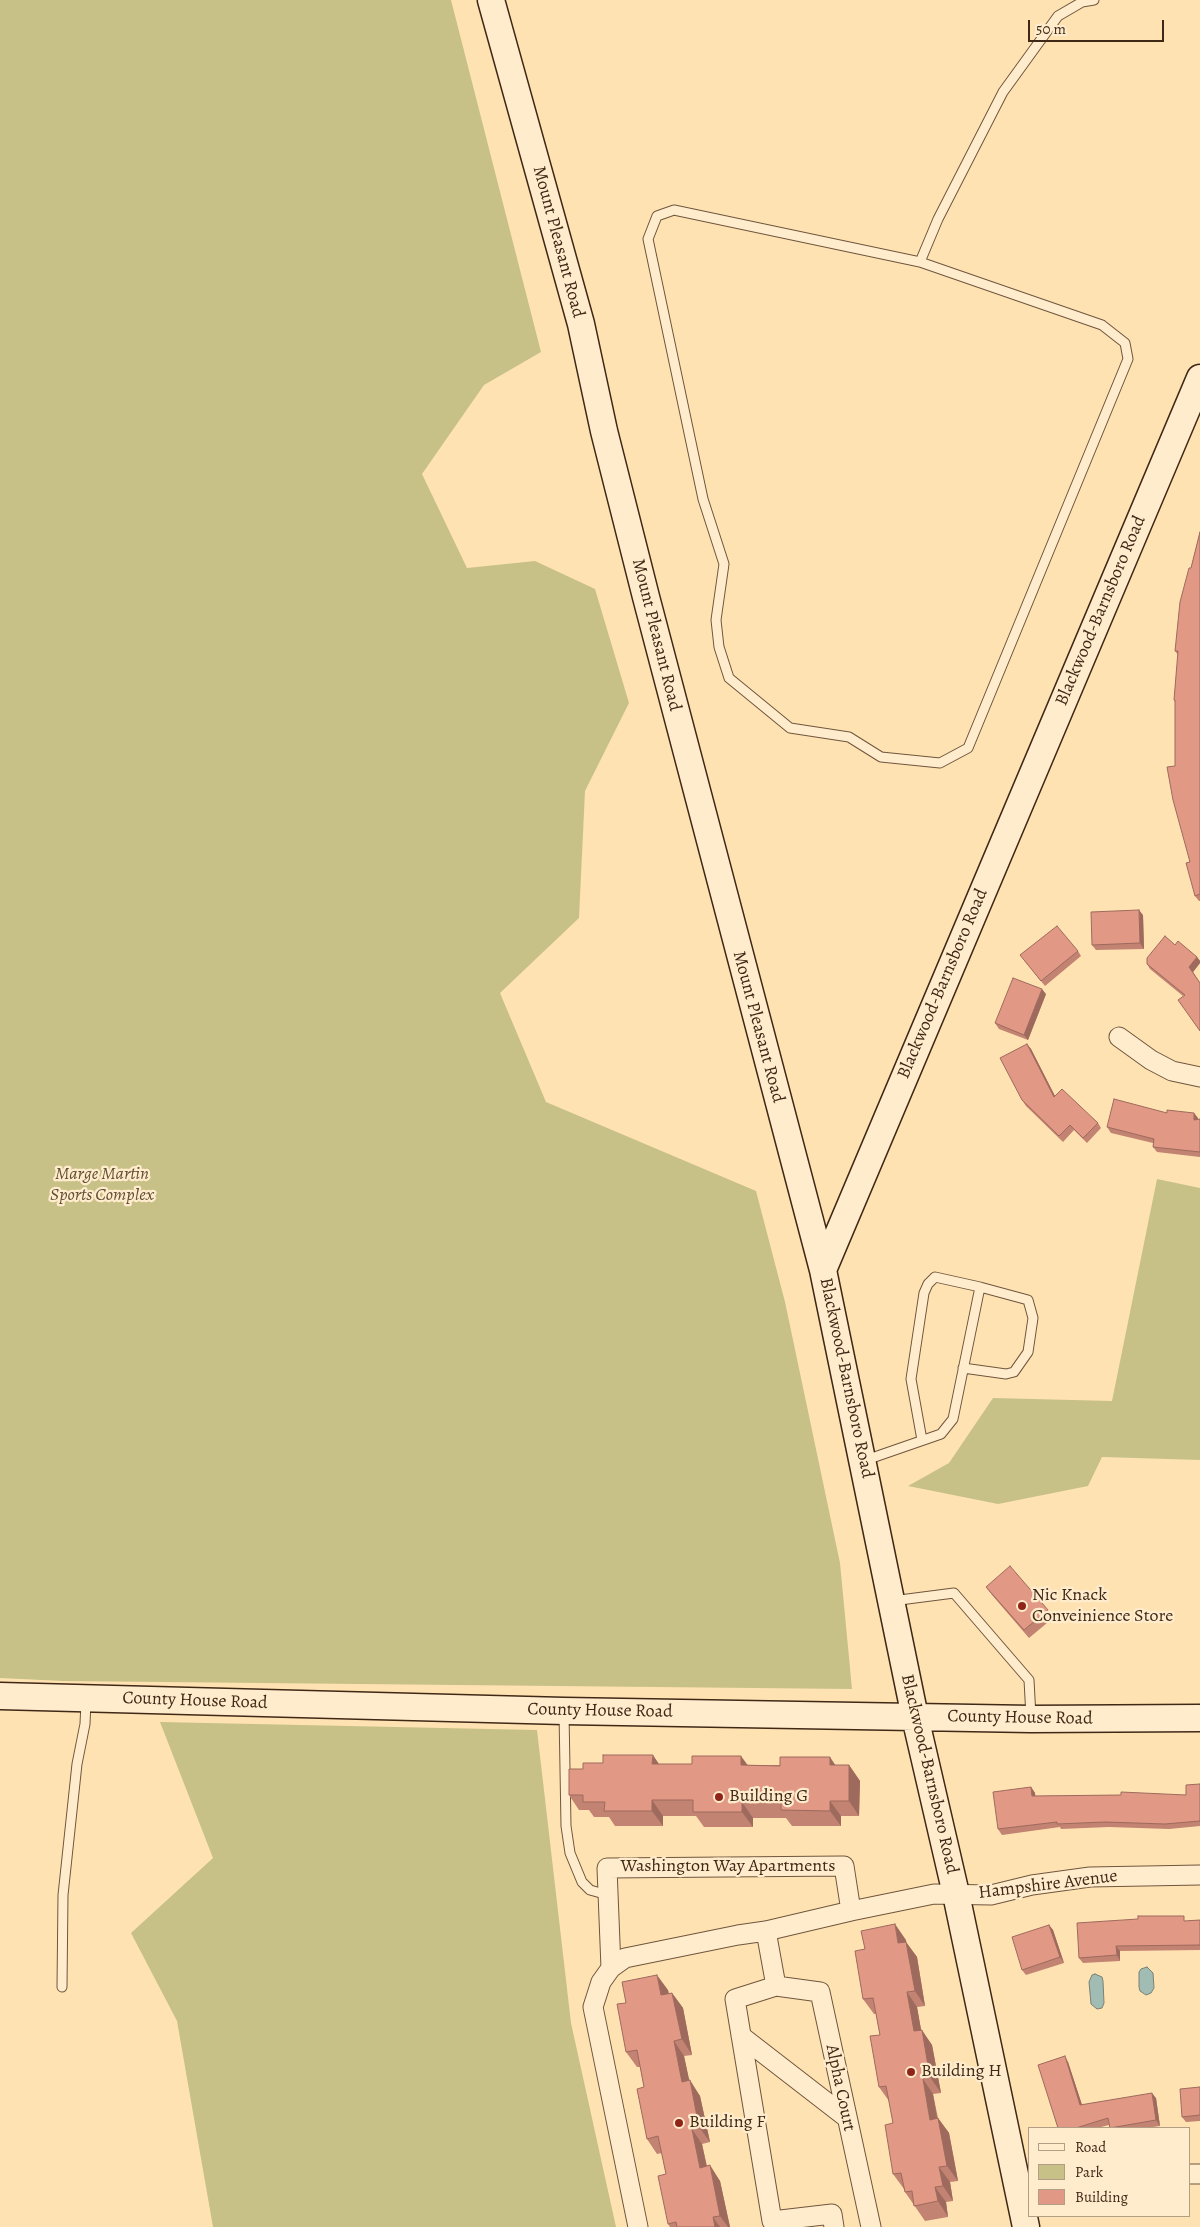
<!DOCTYPE html>
<html>
<head>
<meta charset="utf-8">
<style>
	body { margin:0 }
	#map { position:relative; width:1200px; height:2227px; overflow:hidden; background:#ffe2b2; font-family:Alegreya,serif }
	canvas { display:block }
	.legend { position:absolute; left:1028px; top:2127px; width:162px; height:90px; box-sizing:border-box; background:#ffeccd; border:1px solid #b29e84; margin:0; padding:6px 9px; list-style:none; font-size:15px; color:#3f2816 }
	.legend li { display:flex; align-items:center; gap:10px; height:25px }
	.legend b { width:25px; border:1px solid #b29e84 }
	.scale { position:absolute; left:1028px; top:20px; width:136px; height:22px; box-sizing:border-box; border:2px solid #3f2816; border-top:0; padding-left:6px; font-size:15px; line-height:18px; white-space:nowrap; color:#3f2816; -webkit-text-stroke:4px #ffeccd; paint-order:stroke }
</style>
</head>
<body>
<div id="map">
<canvas width="1200" height="2227"></canvas>
<ul class="legend">
<li><b style="height:6px;background:#ffeccd"></b>Road</li>
<li><b style="height:14px;background:#c7c187"></b>Park</li>
<li><b style="height:14px;background:#e19885"></b>Building</li>
</ul>
<div class="scale">50 m</div>
</div>
<script>
const context = document.querySelector('canvas').getContext('2d');
context.lineJoin = 'round';
function fill(path, color) {
  context.fillStyle = color;
  context.fill(path, 'evenodd');
}
function poly(rows) {
  const path = new Path2D();
  for (const r of rows) {
    path.moveTo(r[0], r[1]);
    for (let i = 2; i < r.length; i += 2) path.lineTo(r[i], r[i + 1]);
  }
  return path;
}
function strokePath(path, color, width, dash) {
  context.strokeStyle = color;
  context.lineWidth = width;
  context.lineCap = dash ? 'butt' : 'round';
  context.setLineDash(dash || []);
  context.stroke(path);
}
function write(font, color, halo, rows, align = 'center') {
  context.font = font + ' Alegreya,serif';
  context.lineWidth = 4.5;
  context.setLineDash([]);
  context.textBaseline = 'middle';
  context.strokeStyle = halo;
  context.fillStyle = color;
  for (const [text, x, y, turn = 0] of rows) {
    context.save();
    context.translate(x, y);
    context.rotate((+turn || 0) * Math.PI / 180);
    context.textAlign = isNaN(turn) ? turn : align;
    if (halo) context.strokeText(text, 0, 0);
    context.fillText(text, 0, 0);
    context.restore();
  }
}
const green = poly([
	[0,0,451,0,541,352,484,385,422,474,467,568,535,561,595,589,629,703,585,791,579,918,500,993,546,1102,756,1191,785,1302,840,1563,852,1689,63,1681,0,1678],
	[1157,1179,1200,1188,1200,1460,1102,1457,1088,1486,998,1504,908,1486,949,1463,993,1398,1112,1401],
	[160,1722,537,1730,571,2023,616,2227,213,2227,177,2021,131,1933,213,1858]
]);
const water = poly([
	[1147,1967,1153,1973,1154,1988,1151,1993,1146,1995,1140,1991,1139,1987,1139,1972,1141,1969,1147,1967],
	[1095,1974,1102,1977,1103,1981,1104,2003,1102,2008,1097,2009,1091,2004,1089,1982,1092,1975,1095,1974]
]);
const lane = poly([
	[674,210,920,262,1102,325,1125,343,1128,359,968,748,940,763,881,757,849,737,790,728,729,678,719,647,716,620,724,564,703,499,648,239,657,216,674,210],
	[920,262,938,219,1003,92,1058,16,1082,2,1094,0],
	[963,1368,1006,1374,1014,1372,1028,1352,1033,1318,1028,1300,980,1287],
	[866,1460,941,1434,953,1419,980,1287,935,1277,928,1284,924,1293,911,1379,922,1440],
	[892,1601,954,1593,1029,1680,1031,1717],
	[564,1713,566,1826,570,1853,582,1882,590,1890,608,1895],
	[62,1987,63,1895,77,1764,85,1724,86,1701]
]);
const street = poly([
	[1119,1037,1151,1060,1172,1071,1200,1077],
	[766,1931,776,1986],
	[611,1968,607,1868,844,1866,851,1911],
	[741,2036,847,2118],
	[1189,2174,1200,2174],
	[638,2227,593,2007,601,1982,611,1968,625,1958,738,1935,766,1931,851,1911,934,1894,991,1895,1032,1885,1090,1877,1200,1875],
	[834,2227,832,2214,772,2221,735,1999,776,1986,820,1992,871,2227]
]);
const secondary = poly([
	[491,0,581,324,604,431,646,597,823,1270,915,1717,956,1894,1026,2227],
	[823,1270,1200,378],
	[0,1696,564,1711,1031,1719,1200,1718]
]);
const wall = poly([
	[1200,532,1200,901,1199,901,1195,896,1175,766,1175,702,1174,700,1178,655,1175,651,1191,568],
	[1143,915,1144,949,1096,950,1092,945],
	[1175,945,1197,957,1200,961,1200,963,1193,972,1200,983,1183,996,1150,969,1147,964],
	[1078,951,1081,956,1045,986,1020,955],
	[1046,994,1028,1040,999,1029,995,1023],
	[1027,1044,1031,1049,1055,1096,1098,1123,1101,1128,1087,1143,1074,1130,1063,1142,1026,1106,1022,1100],
	[1167,1113,1194,1113,1198,1119,1200,1119,1200,1157,1157,1152,1153,1147,1153,1143,1111,1133,1107,1127],
	[986,1587,1048,1610,1053,1618,1029,1638,992,1595],
	[659,1764,748,1765,849,1765,860,1781,859,1816,841,1816,841,1826,792,1826,786,1818,753,1818,753,1827,704,1827,696,1816,663,1816,663,1826,615,1826,609,1817,594,1817,589,1810,579,1810,569,1795,583,1769],
	[1200,1784,1200,1826,1169,1829,1109,1827,1061,1829,1060,1827,1002,1835,998,1829,1031,1787,1035,1793,1035,1796,1186,1795],
	[1200,1920,1200,1950,1120,1951,1120,1961,1083,1963,1079,1958,1187,1921],
	[1049,1925,1053,1930,1064,1963,1026,1975,1022,1970],
	[906,1940,906,1942,917,1957,925,2006,917,2007,921,2030,932,2045,941,2093,933,2094,938,2118,949,2133,958,2181,950,2182,953,2201,946,2202,948,2217,925,2221,905,2192,904,2189,893,2174,893,2123,889,2101,879,2087,880,2035,876,2014,874,2014,863,1999,865,1949],
	[668,1990,669,1994,672,1993,683,2008,692,2055,684,2056,689,2081,700,2096,710,2142,702,2144,707,2166,720,2181,730,2227,670,2227,668,2224,666,2174,662,2153,657,2154,647,2139,644,2087,640,2067,637,2067,626,2052,626,2003],
	[1068,2062,1082,2105,1156,2098,1160,2126,1146,2128,1110,2128,1109,2125,1097,2128,1058,2128],
	[1200,2087,1200,2121,1186,2122,1182,2117]
]);
const shadedWall = poly([
	[1139,910,1143,915,1144,949,1140,943],
	[1197,957,1200,961,1200,963,1193,972,1189,967],
	[1042,989,1046,994,1028,1040,1024,1035],
	[1027,1044,1031,1049,1058,1102,1054,1097],
	[1194,1113,1198,1118,1197,1125,1194,1120],
	[653,1755,663,1770,652,1764],
	[741,1756,752,1771,741,1765],
	[830,1757,840,1772,830,1765],
	[849,1765,860,1781,859,1816,849,1801],
	[1031,1787,1035,1793,1036,1801,1032,1796],
	[652,1800,663,1816,663,1826,652,1811],
	[830,1801,841,1816,841,1826,830,1811],
	[742,1802,753,1818,753,1827,742,1812],
	[895,1924,906,1940,909,1959,898,1943],
	[1049,1925,1053,1930,1064,1963,1060,1957],
	[906,1942,917,1957,925,2006,915,1991],
	[1116,1946,1120,1951,1120,1961,1117,1955],
	[657,1975,668,1990,672,2010,661,1995],
	[907,1992,917,2007,924,2046,914,2031],
	[672,1993,683,2008,692,2055,682,2039],
	[922,2030,932,2045,941,2093,930,2077],
	[674,2041,684,2056,693,2097,682,2082],
	[1065,2056,1068,2062,1084,2111,1080,2105],
	[923,2079,933,2094,940,2135,930,2120],
	[690,2080,700,2096,710,2142,699,2127],
	[1152,2093,1156,2098,1160,2126,1156,2120],
	[938,2118,949,2133,958,2181,947,2166],
	[692,2129,702,2144,710,2183,700,2168],
	[710,2165,720,2181,730,2227,728,2227,720,2216],
	[939,2167,950,2182,953,2201,943,2186],
	[935,2187,946,2202,948,2217,938,2201],
	[713,2217,720,2227,715,2227]
]);
const building = poly([
	[1200,532,1200,894,1195,896,1186,863,1190,862,1173,800,1167,767,1175,766,1175,700,1174,700,1178,651,1175,651,1180,602,1189,568,1191,568,1200,532],
	[1139,910,1140,943,1092,945,1091,912,1139,910],
	[1057,926,1078,951,1041,981,1020,955,1057,926],
	[1165,936,1175,945,1178,941,1197,957,1189,967,1200,983,1200,1031,1178,1000,1185,995,1147,964,1147,958,1165,936],
	[1013,978,1042,989,1024,1035,995,1023,1013,978],
	[1027,1044,1054,1097,1062,1089,1098,1123,1083,1138,1070,1125,1059,1136,1022,1100,1000,1058,1027,1044],
	[1114,1099,1167,1113,1167,1110,1194,1113,1194,1120,1200,1119,1200,1152,1153,1147,1154,1139,1107,1127,1114,1099],
	[1010,1566,1048,1610,1024,1630,986,1587,1010,1566],
	[603,1755,653,1755,652,1764,692,1764,692,1756,741,1756,741,1765,780,1766,780,1757,830,1757,830,1765,849,1765,849,1801,830,1801,830,1811,781,1810,781,1803,742,1802,742,1812,693,1812,693,1800,652,1800,652,1811,604,1811,605,1802,583,1802,583,1795,569,1795,569,1769,583,1769,583,1763,603,1763,603,1755],
	[1200,1784,1200,1821,1165,1824,1105,1822,1057,1824,1057,1822,998,1829,993,1792,1031,1787,1032,1796,1121,1795,1121,1792,1186,1795,1186,1785,1200,1784],
	[1138,1916,1184,1916,1184,1921,1200,1920,1200,1945,1116,1946,1117,1955,1079,1958,1077,1923,1138,1919,1138,1916],
	[895,1924,898,1943,906,1942,915,1991,907,1992,914,2031,922,2030,930,2077,923,2079,930,2120,938,2118,947,2166,939,2167,943,2186,935,2187,938,2201,914,2206,912,2191,905,2192,901,2173,893,2174,885,2125,893,2123,886,2086,879,2087,870,2036,880,2035,873,1998,863,1999,855,1951,865,1949,861,1931,895,1924],
	[1049,1925,1060,1957,1022,1970,1012,1937,1049,1925],
	[657,1975,661,1995,672,1993,682,2039,674,2041,682,2082,690,2080,699,2127,692,2129,700,2168,710,2165,720,2216,713,2217,715,2227,677,2227,676,2222,668,2224,658,2176,666,2174,658,2136,647,2139,637,2089,644,2087,637,2050,626,2052,617,2004,626,2003,622,1982,657,1975],
	[1065,2056,1080,2105,1152,2093,1156,2120,1110,2128,1108,2118,1076,2128,1058,2128,1038,2065,1065,2056],
	[1200,2087,1200,2115,1182,2117,1180,2089,1200,2087]
]);
const markers = [
	[1022,1606,5,"#8f2418"],
	[719,1797,5,"#8f2418"],
	[911,2072,5,"#8f2418"],
	[679,2123,5,"#8f2418"]
];
const streetNames = [
	["Mount Pleasant Road",558,242,75],
	["Blackwood-Barnsboro Road",1101,611,-67],
	["Mount Pleasant Road",656,635,76],
	["Blackwood-Barnsboro Road",943,984,-67],
	["Mount Pleasant Road",758,1027,75],
	["Blackwood-Barnsboro Road",846,1378,78],
	["County House Road",195,1701,2],
	["County House Road",600,1711,1],
	["County House Road",1020,1718,1],
	["Blackwood-Barnsboro Road",929,1774,77],
	["Washington Way Apartments",728,1867],
	["Hampshire Avenue",1048,1885,-7],
	["Alpha Court",840,2088,78]
];
const parkNames = [
	["Marge Martin",102,1175],
	["Sports Complex",102,1196]
];
const poiNames = [
	["Nic Knack",1032,1596],
	["Conveinience Store",1032,1617],
	["Building G",729,1797],
	["Building H",921,2072],
	["Building F",689,2123]
];
fill(green, '#c7c187');
fill(water, '#a1bcb3');
strokePath(water, '#7a8174', 1);
strokePath(lane, '#6f563d', 11);
strokePath(street, '#6f563d', 21);
strokePath(secondary, '#3f2816', 29);
strokePath(lane, '#ffeccd', 9);
strokePath(street, '#ffeccd', 19);
strokePath(secondary, '#ffeccd', 26);
fill(wall, '#c28372');
fill(shadedWall, '#9e6a5d');
fill(building, '#e19885');
strokePath(building, '#9e6a5d', 1);
for (const [x, y, r, color] of markers) {
  const dot = new Path2D();
  dot.arc(x, y, r, 0, 2 * Math.PI);
  context.fillStyle = color;
  context.fill(dot);
  strokePath(dot, '#ffeccd', 2);
}
write('18px', '#3f2816', '#ffeccd', streetNames);
write('italic 18px', '#614e32', '#ffeccd', parkNames);
write('18px', '#3f2816', '#ffeccd', poiNames, 'left');
</script>
</body>
</html>
